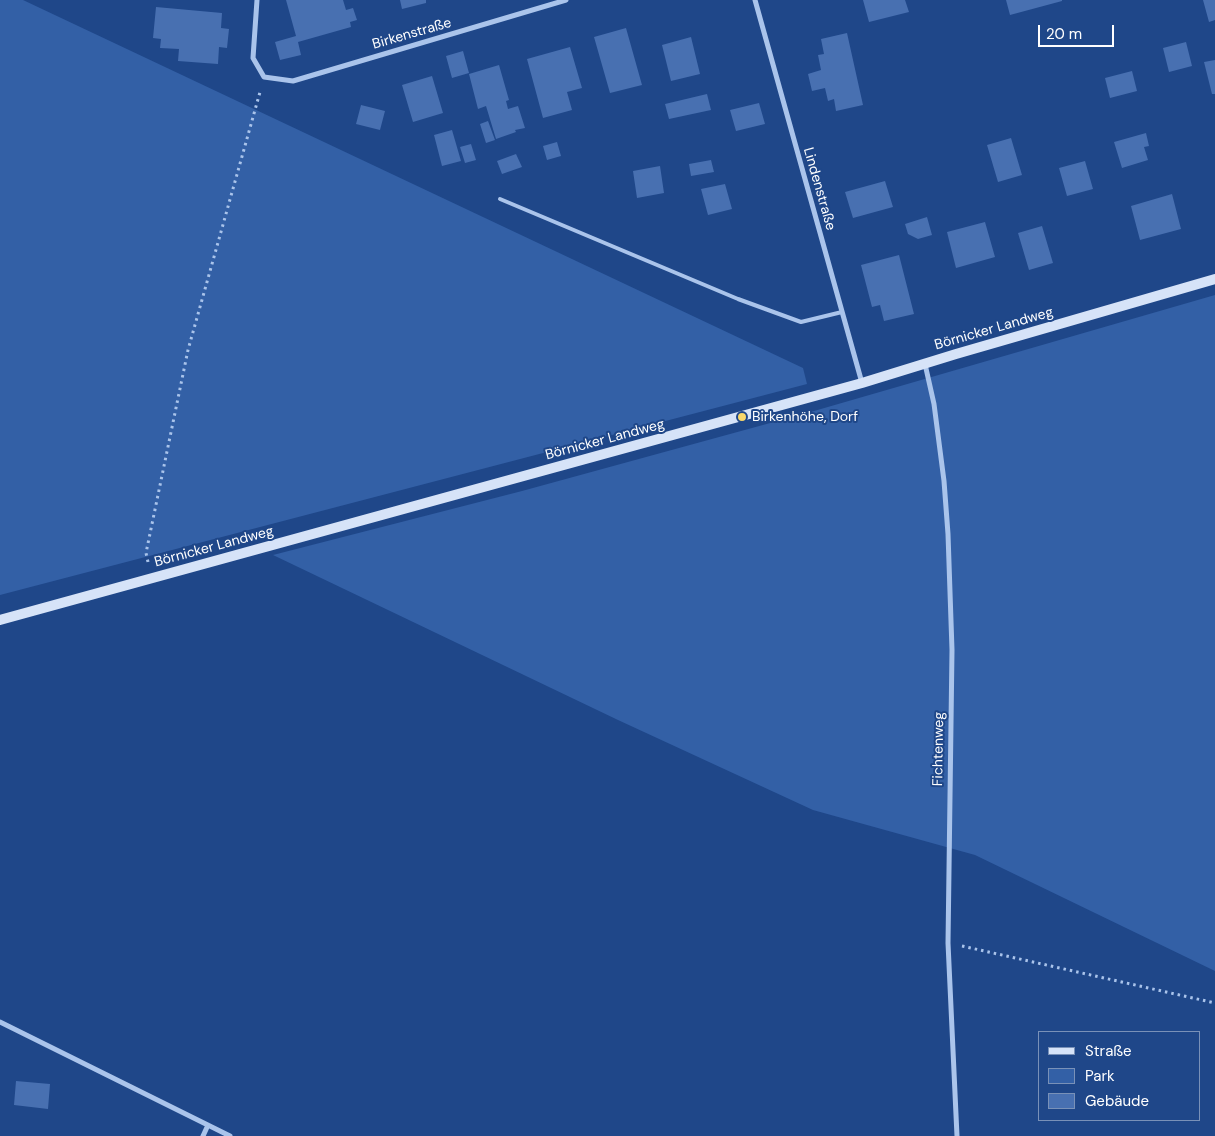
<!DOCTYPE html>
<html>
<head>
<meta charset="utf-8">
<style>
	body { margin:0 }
	#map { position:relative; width:1215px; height:1136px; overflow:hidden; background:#1f4789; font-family:"DM Sans",sans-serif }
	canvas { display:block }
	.legend { position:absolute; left:1038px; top:1031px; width:162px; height:90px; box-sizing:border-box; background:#1f4789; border:1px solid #7991b8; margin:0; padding:6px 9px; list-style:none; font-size:15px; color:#fff }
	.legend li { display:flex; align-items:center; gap:10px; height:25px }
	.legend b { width:25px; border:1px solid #7991b8 }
	.scale { position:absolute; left:1038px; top:25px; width:76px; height:22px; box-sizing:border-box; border:2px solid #fff; border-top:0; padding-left:6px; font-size:15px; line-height:18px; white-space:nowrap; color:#fff; -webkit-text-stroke:4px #1f4789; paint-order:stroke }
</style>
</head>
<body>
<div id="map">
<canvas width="1215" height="1136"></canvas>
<ul class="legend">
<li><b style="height:6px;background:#d6e3f8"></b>Straße</li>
<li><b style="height:14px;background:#3360a6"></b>Park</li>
<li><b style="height:14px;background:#4870b1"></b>Gebäude</li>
</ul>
<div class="scale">20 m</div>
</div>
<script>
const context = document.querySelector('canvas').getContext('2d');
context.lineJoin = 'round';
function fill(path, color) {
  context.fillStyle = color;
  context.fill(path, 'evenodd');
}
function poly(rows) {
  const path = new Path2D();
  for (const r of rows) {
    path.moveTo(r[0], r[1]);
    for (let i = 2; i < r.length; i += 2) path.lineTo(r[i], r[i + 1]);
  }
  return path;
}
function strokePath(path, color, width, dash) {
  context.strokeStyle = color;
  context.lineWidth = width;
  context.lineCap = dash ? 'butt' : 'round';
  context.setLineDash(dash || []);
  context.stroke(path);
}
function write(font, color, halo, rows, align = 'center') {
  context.font = font + ' "DM Sans",sans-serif';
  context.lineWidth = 4;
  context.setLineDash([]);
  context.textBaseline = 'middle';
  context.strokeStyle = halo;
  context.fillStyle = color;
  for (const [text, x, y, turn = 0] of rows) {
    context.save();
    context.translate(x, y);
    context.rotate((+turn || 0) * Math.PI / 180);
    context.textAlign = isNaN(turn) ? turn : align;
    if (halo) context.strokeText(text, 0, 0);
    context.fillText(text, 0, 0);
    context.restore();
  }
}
const green = poly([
	[0,0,23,0,803,368,807,384,0,595],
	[1215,295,1215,971,975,855,813,810,618,720,273,555,522,491,814,411]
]);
const building = poly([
	[286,0,343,0,346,10,353,8,357,20,350,22,351,27,298,42,301,55,280,60,275,42,296,36],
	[400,0,426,0,426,3,402,9],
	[863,0,905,0,909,12,869,22],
	[1006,0,1062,0,1062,1,1010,15],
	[1203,0,1215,0,1215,20,1209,22],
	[156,7,222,13,221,28,229,29,227,48,219,47,218,64,178,61,179,49,160,48,161,39,153,38],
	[626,28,642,85,610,93,594,37],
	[847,33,863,105,836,111,834,99,828,101,825,88,812,91,808,74,821,70,818,55,824,54,821,39],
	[691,37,700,74,671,81,662,45],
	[1186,42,1192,66,1169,72,1163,48],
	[570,47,582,88,567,92,572,110,543,118,527,59],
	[463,51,469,73,452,78,446,56],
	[1215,60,1215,94,1212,94,1204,62],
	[499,65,509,100,506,101,508,109,518,106,525,128,515,130,516,132,496,139,486,106,478,109,469,74],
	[1132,71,1137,91,1110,98,1105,78],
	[432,76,443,113,413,122,402,85],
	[707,94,711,110,669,119,665,104],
	[759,103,765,124,736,131,730,110],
	[361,105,385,111,380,130,356,124],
	[488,121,495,140,486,143,480,124],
	[452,130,461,161,442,166,434,135],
	[1146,133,1149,146,1144,147,1148,160,1122,168,1114,142],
	[1011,138,1022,175,998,182,987,145],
	[557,142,561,156,547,160,543,146],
	[471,144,476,160,465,163,460,147],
	[516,154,522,167,502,174,497,161],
	[711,160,714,172,691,176,689,164],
	[1085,161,1093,189,1067,196,1059,168],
	[660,166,664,193,637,198,633,171],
	[885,181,893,207,853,218,845,192],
	[725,184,732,209,708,215,701,189],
	[1172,194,1181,229,1140,240,1131,206],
	[927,217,932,235,918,239,908,234,905,224],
	[985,222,995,257,956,268,947,232],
	[1042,226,1053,263,1029,270,1018,233],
	[899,255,914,314,884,321,880,305,872,307,861,265],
	[16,1081,50,1084,48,1109,14,1105]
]);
const path = poly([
	[148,562,146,553,188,350,260,92],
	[962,946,1215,1003]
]);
const lane = poly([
	[500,199,738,299,801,322,842,312]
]);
const street = poly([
	[257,0,253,58,264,77,293,81,566,0],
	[755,0,862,383],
	[925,364,934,404,944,481,948,534,952,650,948,943,957,1136],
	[0,1022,230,1136],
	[203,1136,208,1125]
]);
const secondary = poly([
	[0,620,862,383,956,354,1215,279]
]);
const markers = [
	[742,417,5,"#f9d86b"]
];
const streetNames = [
	["Birkenstraße",412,34,-16],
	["Lindenstraße",819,189,74],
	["Börnicker Landweg",994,329,-16],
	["Börnicker Landweg",605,440,-15],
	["Börnicker Landweg",214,547,-15],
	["Fichtenweg",939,749,-89]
];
const poiNames = [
	["Birkenhöhe, Dorf",752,417]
];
fill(green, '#3360a6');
fill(building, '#4870b1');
strokePath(path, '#aac4eb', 3, [2.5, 4]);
strokePath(lane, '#aac4eb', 4);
strokePath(street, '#aac4eb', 5);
strokePath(secondary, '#d6e3f8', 10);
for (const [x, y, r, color] of markers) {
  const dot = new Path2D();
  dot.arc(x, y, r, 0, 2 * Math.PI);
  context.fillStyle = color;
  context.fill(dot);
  strokePath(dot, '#1f4789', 2);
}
write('14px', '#fff', '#1f4789', streetNames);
write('14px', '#fff', '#1f4789', poiNames, 'left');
</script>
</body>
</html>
